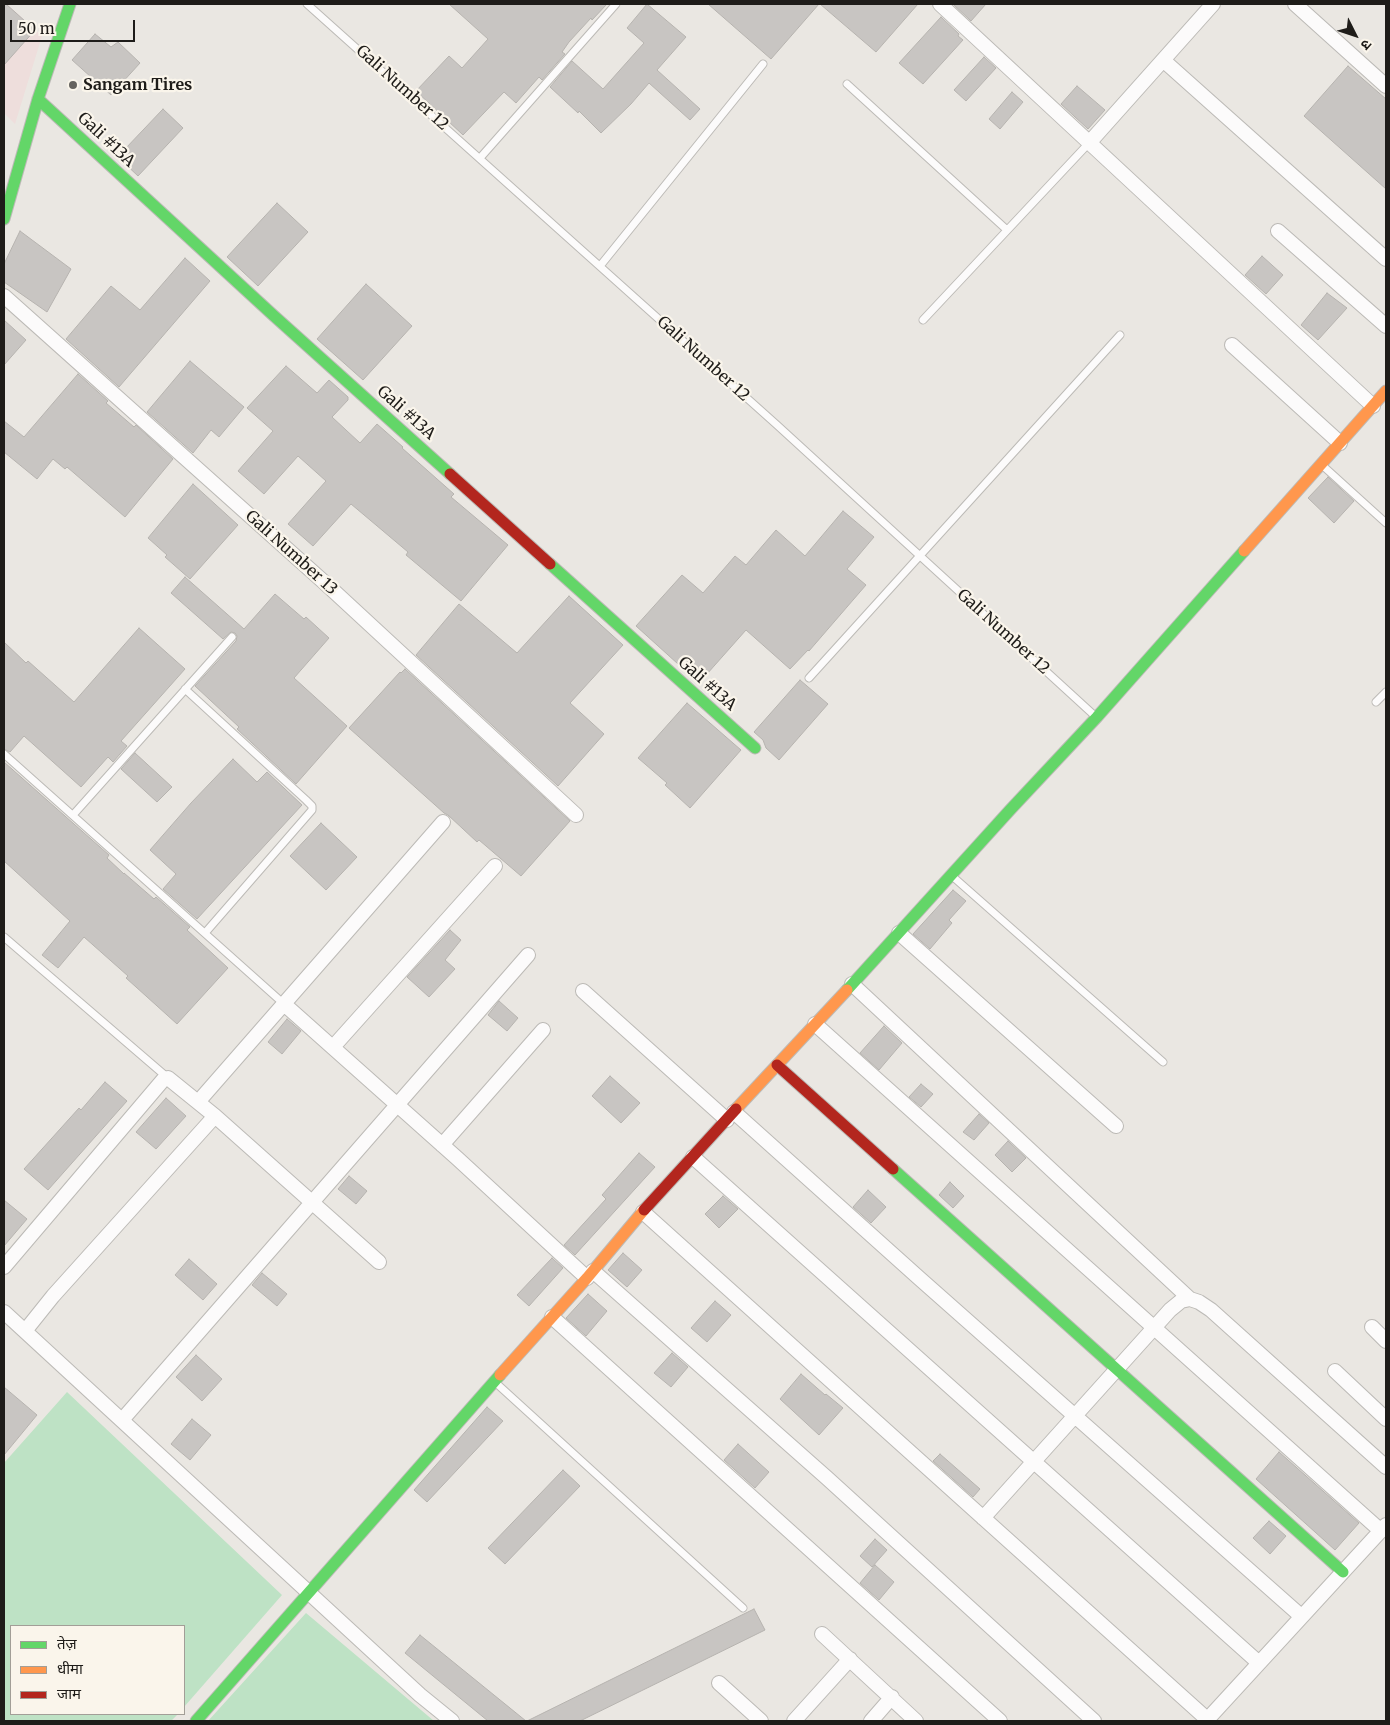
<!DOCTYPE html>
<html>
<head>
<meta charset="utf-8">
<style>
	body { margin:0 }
	#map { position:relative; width:1390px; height:1725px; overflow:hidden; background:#eae7e2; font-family:Merriweather,"Noto Sans Devanagari",serif }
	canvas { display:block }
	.frame { position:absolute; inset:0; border:5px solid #1e1c19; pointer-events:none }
	.legend { position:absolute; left:10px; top:1625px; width:175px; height:90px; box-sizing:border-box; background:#faf5eb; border:1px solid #a29e97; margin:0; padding:6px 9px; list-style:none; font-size:15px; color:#1e1c19 }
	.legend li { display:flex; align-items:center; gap:10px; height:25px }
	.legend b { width:25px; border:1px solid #a29e97 }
	.north { position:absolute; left:1330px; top:10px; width:50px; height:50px; -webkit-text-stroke:4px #faf5eb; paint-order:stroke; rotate:131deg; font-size:14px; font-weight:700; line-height:20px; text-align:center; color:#1e1c19 }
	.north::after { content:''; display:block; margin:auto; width:18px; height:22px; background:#1e1c19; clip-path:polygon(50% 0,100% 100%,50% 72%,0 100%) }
	.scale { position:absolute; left:10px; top:20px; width:125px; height:22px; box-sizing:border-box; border:2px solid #1e1c19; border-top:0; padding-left:6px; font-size:15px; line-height:18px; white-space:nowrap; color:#1e1c19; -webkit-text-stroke:4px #faf5eb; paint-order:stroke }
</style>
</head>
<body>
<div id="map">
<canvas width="1390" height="1725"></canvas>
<div class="frame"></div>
<ul class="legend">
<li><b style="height:6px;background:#63d668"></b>तेज़</li>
<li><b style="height:6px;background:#ff974d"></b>धीमा</li>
<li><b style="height:6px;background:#b3261e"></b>जाम</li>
</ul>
<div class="north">उ</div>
<div class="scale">50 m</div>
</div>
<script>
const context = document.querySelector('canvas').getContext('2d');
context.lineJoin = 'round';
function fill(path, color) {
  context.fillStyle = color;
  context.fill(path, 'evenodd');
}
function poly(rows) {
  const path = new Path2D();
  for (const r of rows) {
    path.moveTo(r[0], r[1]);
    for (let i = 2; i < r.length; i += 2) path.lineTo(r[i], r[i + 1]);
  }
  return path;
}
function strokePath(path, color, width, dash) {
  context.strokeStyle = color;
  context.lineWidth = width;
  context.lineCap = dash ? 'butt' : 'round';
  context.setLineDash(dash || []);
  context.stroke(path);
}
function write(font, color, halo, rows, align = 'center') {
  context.font = font + ' Merriweather,serif';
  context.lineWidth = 4.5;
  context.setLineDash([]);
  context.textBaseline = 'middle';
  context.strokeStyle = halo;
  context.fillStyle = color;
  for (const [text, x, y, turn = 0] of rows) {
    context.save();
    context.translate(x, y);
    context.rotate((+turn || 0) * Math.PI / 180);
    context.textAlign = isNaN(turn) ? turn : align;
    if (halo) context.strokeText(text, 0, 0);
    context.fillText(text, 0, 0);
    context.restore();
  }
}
const commercial = poly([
	[4,4,7,4,42,36,15,124,4,113]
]);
const green = poly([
	[67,1392,282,1595,184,1707,184,1626,11,1626,11,1714,178,1714,171,1721,4,1721,4,1463],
	[306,1613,434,1721,208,1721]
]);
const building = poly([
	[4,4,6,4,35,30,4,65,4,4],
	[449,4,607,4,592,20,591,18,569,42,562,52,565,54,542,80,539,77,516,103,504,92,463,135,416,91,449,56,462,68,488,39,449,4],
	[647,4,686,37,657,70,700,109,690,120,649,83,631,104,601,133,579,111,578,113,550,87,572,61,603,89,644,43,627,28,647,4],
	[708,4,819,4,771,59,708,4],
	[820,4,918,4,876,52,820,4],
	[953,4,986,4,971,21,953,4],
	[941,17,959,34,958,36,963,40,923,84,899,63,941,17],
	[95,34,111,47,118,42,140,63,111,95,72,60,95,34],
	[984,57,996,68,966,101,954,90,984,57],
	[1348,66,1386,99,1386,189,1304,116,1348,66],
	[1077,86,1105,110,1088,129,1061,104,1077,86],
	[1012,92,1023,102,1000,129,989,119,1012,92],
	[163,109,183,128,138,176,121,160,128,152,125,149,163,109],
	[277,203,308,232,258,286,227,257,277,203],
	[20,231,71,269,47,312,4,282,4,264,20,231],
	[1262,256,1283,275,1266,294,1245,275,1262,256],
	[185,258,210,281,119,387,66,339,111,286,140,310,185,258],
	[366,284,412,326,363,380,317,339,366,284],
	[1327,293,1347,308,1318,340,1301,325,1327,293],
	[4,320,26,340,4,365,4,320],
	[190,361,244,407,219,437,211,430,193,453,147,412,190,361],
	[286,366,317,393,329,380,348,397,348,400,332,417,360,443,377,424,403,447,402,448,454,494,451,497,508,545,461,601,406,555,408,552,351,504,313,546,288,524,326,481,298,456,264,494,238,471,273,431,247,408,286,366],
	[78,374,108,401,106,403,134,427,136,425,173,459,125,517,67,467,65,469,53,459,37,479,4,452,4,421,24,437,78,374],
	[1328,477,1354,501,1334,523,1308,498,1328,477],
	[193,484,238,525,190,579,165,557,167,555,148,538,193,484],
	[843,511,874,537,847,569,866,585,809,651,808,650,790,669,746,630,699,683,636,626,682,575,703,593,735,556,746,565,776,530,805,556,843,511],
	[185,577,244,629,275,594,304,619,306,617,329,638,294,678,347,726,296,784,237,729,239,727,195,686,236,641,237,636,235,633,231,632,223,639,171,593,185,577],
	[569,596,623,645,570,703,604,734,558,786,416,655,459,604,517,653,569,596],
	[139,628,185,669,121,741,127,746,113,762,108,757,81,787,24,736,10,752,4,749,4,642,26,663,28,661,74,702,139,628],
	[405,669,570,821,521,876,479,840,477,842,448,815,444,813,349,728,400,672,401,673,405,669],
	[800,680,828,704,779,760,766,748,763,740,754,732,800,680],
	[687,703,741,750,690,808,665,785,667,783,638,758,687,703],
	[135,753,172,787,157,802,121,769,135,753],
	[233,759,257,782,267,772,302,805,197,919,163,889,176,874,150,850,191,803,233,759],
	[4,762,109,855,107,858,124,874,124,873,154,899,156,897,190,927,187,930,228,968,177,1024,126,978,128,976,84,937,58,968,42,955,70,921,4,861,4,762],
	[321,823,357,857,326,890,290,856,321,823],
	[953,890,966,901,949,920,952,923,930,949,913,934,953,890],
	[450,930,461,940,445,960,455,969,429,997,407,977,450,930],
	[499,1001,518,1018,507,1031,488,1015,499,1001],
	[287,1019,301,1031,282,1054,268,1042,287,1019],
	[884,1026,902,1043,879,1070,860,1053,884,1026],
	[610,1076,640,1103,621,1123,592,1096,610,1076],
	[105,1082,127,1101,48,1190,24,1169,79,1108,81,1110,105,1082],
	[921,1084,933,1094,921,1107,909,1097,921,1084],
	[166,1098,186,1116,156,1149,136,1132,166,1098],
	[979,1114,989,1123,974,1140,963,1132,979,1114],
	[1008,1141,1026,1158,1012,1172,995,1155,1008,1141],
	[639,1153,655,1167,575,1255,564,1245,606,1199,602,1195,639,1153],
	[349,1176,367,1191,356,1204,338,1189,349,1176],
	[950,1182,964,1196,953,1208,939,1195,950,1182],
	[868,1190,886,1207,871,1223,853,1207,868,1190],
	[723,1196,738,1209,719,1228,705,1214,723,1196],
	[4,1200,27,1219,4,1246,4,1200],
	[623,1253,642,1270,627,1287,608,1270,623,1253],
	[552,1258,563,1268,529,1306,517,1295,552,1258],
	[189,1259,217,1284,203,1300,175,1275,189,1259],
	[262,1273,287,1294,277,1306,252,1285,262,1273],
	[588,1294,607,1311,586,1336,566,1318,588,1294],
	[715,1301,731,1315,707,1342,691,1328,715,1301],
	[672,1353,688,1367,671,1387,654,1373,672,1353],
	[196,1355,222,1379,202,1401,176,1377,196,1355],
	[801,1374,825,1395,826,1394,843,1408,819,1435,780,1399,801,1374],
	[4,1387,37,1415,4,1455,4,1387],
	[487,1407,503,1421,427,1502,414,1490,487,1407],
	[192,1419,211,1435,190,1460,171,1444,192,1419],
	[738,1444,769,1472,755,1488,724,1460,738,1444],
	[1279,1452,1359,1523,1335,1550,1256,1479,1279,1452],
	[940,1454,980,1489,973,1497,933,1461,940,1454],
	[563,1470,580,1486,505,1564,488,1548,563,1470],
	[1269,1521,1286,1536,1270,1554,1253,1538,1269,1521],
	[875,1539,887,1550,872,1567,860,1556,875,1539],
	[875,1565,894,1582,879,1600,860,1583,875,1565],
	[754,1609,765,1630,580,1721,527,1721,754,1609],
	[420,1635,526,1721,488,1721,405,1653,420,1635]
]);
const lane = poly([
	[307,4,777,425,1095,716],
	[847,84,1007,230],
	[480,158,616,4],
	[600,266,763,64],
	[923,320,1089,143],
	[1322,465,1386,523],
	[809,678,1120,335],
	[185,689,306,800,312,806,312,810,205,933],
	[1376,702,1386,692],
	[4,754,284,1004],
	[73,815,232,637],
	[951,875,1163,1062],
	[4,937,168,1078],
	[496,1383,743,1608]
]);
const street = poly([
	[940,4,1373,406],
	[1295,4,1386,86],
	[1163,60,1386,259],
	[1089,143,1213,4],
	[1278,231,1386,326],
	[4,296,325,583,576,815],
	[1232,345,1340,443],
	[899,933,1116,1126],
	[852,984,1190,1299],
	[583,991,727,1120],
	[284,1004,458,1159,587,1278],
	[815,1024,1381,1531],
	[333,1047,495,866],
	[198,1102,443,822],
	[734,1112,919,1278,1301,1616],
	[442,1145,543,1030],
	[693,1157,1259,1663],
	[643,1212,1208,1720],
	[4,1267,163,1080,168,1078,215,1116,379,1262],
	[593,1271,827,1478,1094,1721],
	[4,1312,420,1695,452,1721],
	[552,1317,1000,1721],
	[1372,1327,1386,1341],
	[25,1331,53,1296,215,1116],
	[1335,1371,1386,1419],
	[122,1420,528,955],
	[983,1518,1170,1310,1181,1301,1190,1299,1199,1302,1211,1310,1386,1467],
	[822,1634,916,1721],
	[719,1683,761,1721],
	[794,1721,850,1659],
	[871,1721,892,1697],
	[1206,1721,1386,1525]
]);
const fast = poly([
	[38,99,273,315,450,474],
	[4,219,38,99,70,4],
	[550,564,755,748],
	[847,990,1010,810,1097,717,1244,551],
	[893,1169,1343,1572],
	[196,1721,500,1375]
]);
const slow = poly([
	[1244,551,1386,391],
	[736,1109,847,990],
	[500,1375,587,1278,644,1210]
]);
const jam = poly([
	[450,474,550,564],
	[777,1065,893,1169],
	[644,1210,736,1109]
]);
const markers = [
	[73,85,5,"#65635f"]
];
const poiNames = [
	["Sangam Tires",83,85]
];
const streetNames = [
	["Gali Number 12",402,88,42],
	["Gali #13A",106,140,43],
	["Gali Number 12",703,359,42],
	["Gali #13A",406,413,42],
	["Gali Number 13",291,553,42],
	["Gali Number 12",1003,632,42],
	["Gali #13A",707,684,42]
];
fill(commercial, '#eededc');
fill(green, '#bee2c5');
fill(building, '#c8c5c2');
strokePath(building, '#b6b3af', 1);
strokePath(lane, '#bcbab6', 9);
strokePath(street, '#bcbab6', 16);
strokePath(fast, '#bcbab6', 13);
strokePath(slow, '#bcbab6', 13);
strokePath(jam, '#bcbab6', 13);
strokePath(lane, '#fcfbfb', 7);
strokePath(street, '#fcfbfb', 14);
strokePath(fast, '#63d668', 11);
strokePath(slow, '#ff974d', 11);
strokePath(jam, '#b3261e', 11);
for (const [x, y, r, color] of markers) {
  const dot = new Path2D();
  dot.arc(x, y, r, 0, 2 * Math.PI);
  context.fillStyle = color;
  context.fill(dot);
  strokePath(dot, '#faf5eb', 2);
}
write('bold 16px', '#1e1c19', '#faf5eb', poiNames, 'left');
write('16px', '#1e1c19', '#faf5eb', streetNames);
</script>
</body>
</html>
